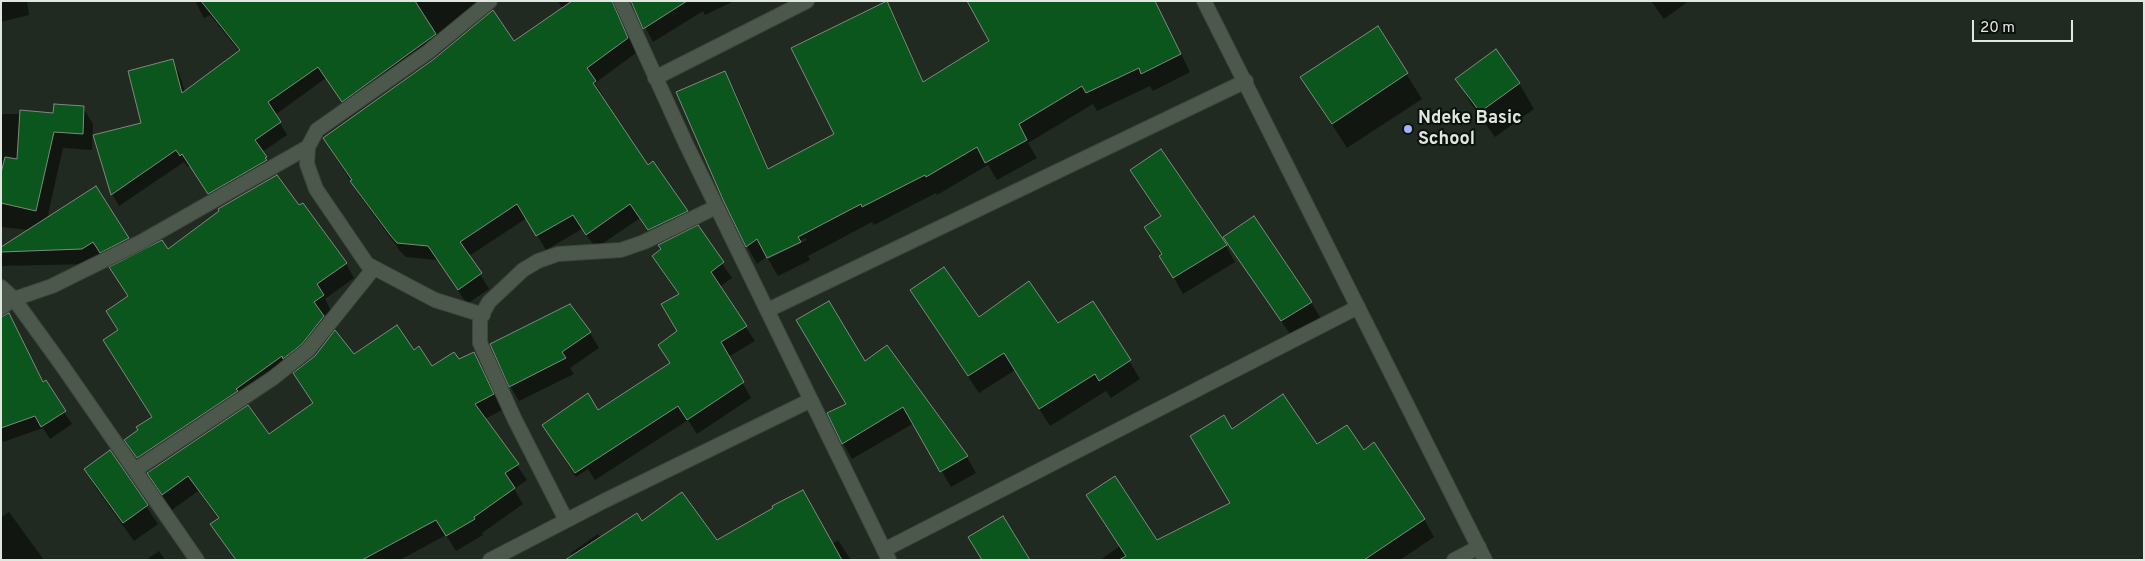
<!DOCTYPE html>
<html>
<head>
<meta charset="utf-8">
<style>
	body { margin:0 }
	#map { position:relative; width:2145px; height:561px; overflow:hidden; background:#202a20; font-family:Overpass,sans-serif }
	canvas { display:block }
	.frame { position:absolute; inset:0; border:2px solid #e0e7e0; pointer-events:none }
	.scale { position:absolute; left:1972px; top:20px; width:101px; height:22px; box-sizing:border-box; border:2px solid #e0e7e0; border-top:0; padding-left:6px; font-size:15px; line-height:18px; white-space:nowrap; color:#e0e7e0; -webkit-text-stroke:4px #0d110d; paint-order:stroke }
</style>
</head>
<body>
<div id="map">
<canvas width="2145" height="561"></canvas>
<div class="frame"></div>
<div class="scale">20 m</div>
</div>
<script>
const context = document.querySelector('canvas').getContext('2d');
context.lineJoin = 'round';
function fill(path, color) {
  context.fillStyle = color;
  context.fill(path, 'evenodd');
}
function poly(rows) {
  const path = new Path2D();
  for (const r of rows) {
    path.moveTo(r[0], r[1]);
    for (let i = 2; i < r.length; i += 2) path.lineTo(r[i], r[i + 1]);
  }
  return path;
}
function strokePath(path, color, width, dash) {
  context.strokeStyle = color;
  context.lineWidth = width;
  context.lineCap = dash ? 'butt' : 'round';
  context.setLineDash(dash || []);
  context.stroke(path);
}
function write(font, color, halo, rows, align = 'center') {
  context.font = font + ' Overpass,sans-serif';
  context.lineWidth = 4;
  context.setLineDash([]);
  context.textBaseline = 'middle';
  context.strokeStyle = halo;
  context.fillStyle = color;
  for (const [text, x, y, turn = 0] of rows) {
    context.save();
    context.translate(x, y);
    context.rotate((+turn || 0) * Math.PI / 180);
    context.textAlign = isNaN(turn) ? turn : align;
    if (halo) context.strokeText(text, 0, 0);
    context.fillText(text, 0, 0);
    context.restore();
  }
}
const shadow = poly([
	[1,1,27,1,29,15,1,22],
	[195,1,485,1,350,113,326,78,275,115,287,135,262,152,273,170,216,206,190,166,188,167,184,162,119,206,112,194,172,61,179,73,185,92,240,52,210,15,204,18],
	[558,1,734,1,705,15,703,11,653,42,635,8,626,7,621,11,621,20,636,53,595,83,603,96,601,97,647,166,653,163,732,278,719,287,755,341,728,357,751,398,697,434,688,420,595,480,588,469,576,477,543,425,598,411,671,364,679,332,679,295,653,256,662,250,640,218,596,248,582,229,546,250,527,218,469,256,489,289,467,304,438,260,406,257,400,251,360,196,324,139,514,43,563,9],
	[969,1,1155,1,1190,72,1153,91,1150,86,1097,111,1093,104,1028,143,1037,158,997,180,988,165,937,195,936,193,874,225,872,222,808,256,810,260,778,276,768,259,807,240,806,238,766,257,757,264,747,246,724,73,735,91,769,169,836,135,887,3,897,21,924,83,991,41],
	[1651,1,1689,1,1664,19],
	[1377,28,1422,99,1347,148,1302,77],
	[1457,79,1519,83,1534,109,1495,137,1471,104],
	[83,108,93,124,92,150,63,148,47,219,95,188,137,254,167,251,299,207,346,264,354,278,325,299,331,311,323,316,332,331,308,361,413,352,432,367,458,361,474,353,502,410,485,419,527,480,514,489,523,504,482,533,483,535,456,551,446,535,400,560,235,560,212,525,219,520,198,491,172,510,126,440,153,418,129,297,102,256,90,264,1,266,1,248,30,230,1,227,1,114,55,114],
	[291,370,314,404,269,435,244,404],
	[1131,171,1226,246,1235,262,1183,294,1146,228,1161,217],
	[1225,237,1311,302,1321,319,1292,337],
	[1093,302,1140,379,1111,398,1106,391,1050,426,1015,370,979,393,922,308,978,319,1058,324],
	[1,318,72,424,50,439,43,428,3,442,1,438],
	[590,333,599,348,570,368,574,374,519,401,510,386],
	[864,363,967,457,976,473,951,487,914,423,852,459,843,443,847,405],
	[1232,431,1316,446,1364,452,1424,519,1434,537,1400,560,1100,560,1120,546,1156,537,1158,541,1231,504],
	[110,452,158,524,134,541,96,488,85,470],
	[9,512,44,560,1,560,1,517],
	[642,523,716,542,832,544,838,540,851,560,574,560,571,553,598,534,601,538],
	[159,551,165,560,146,560]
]);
const building = poly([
	[201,1,415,1,436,34,342,102,318,67,268,102,281,122,255,140,267,157,265,158,267,160,208,194,182,154,180,156,176,150,111,195,93,135,141,123,128,71,173,59,182,93,240,50,201,1],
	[572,1,612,1,628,38,587,68,596,81,593,83,648,165,653,161,688,211,648,230,630,204,586,235,573,215,536,236,517,204,460,242,482,273,458,290,428,246,397,243,391,236,350,181,352,180,323,138,434,59,493,10,514,41,572,1],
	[631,1,687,1,643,29,631,1],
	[887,1,923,82,989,41,967,1,1155,1,1181,54,1141,74,1139,68,1086,93,1082,86,1019,124,1027,140,985,163,977,147,926,177,925,175,862,207,861,204,798,237,801,242,767,258,757,239,746,247,724,202,676,92,725,71,768,169,834,134,791,48,887,1],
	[1378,26,1408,73,1332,124,1300,77,1378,26],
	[1496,49,1520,83,1480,112,1455,79,1496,49],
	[54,104,84,106,83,134,54,132,36,211,1,203,1,173,5,157,17,159,20,110,53,113,54,104],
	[1161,149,1227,245,1173,278,1159,256,1162,254,1144,227,1161,216,1130,170,1161,149],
	[277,175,299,205,303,203,347,263,317,284,324,295,314,302,324,316,302,344,283,359,282,356,236,389,238,391,137,458,124,440,138,430,136,427,152,417,103,340,118,330,106,311,128,296,109,267,162,240,168,249,219,211,218,209,277,175],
	[96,186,129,238,100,253,93,242,82,249,1,252,1,247,96,186],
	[1254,216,1312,302,1281,321,1223,237,1254,216],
	[698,225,724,262,711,272,747,326,721,342,744,382,687,420,678,406,575,473,542,425,588,393,598,410,670,363,658,345,677,331,661,304,679,294,652,256,661,249,658,245,698,225],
	[944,267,979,317,1029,281,1058,323,1093,301,1131,360,1099,381,1095,374,1039,409,1004,353,968,376,910,290,944,267],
	[829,301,865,361,887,345,968,456,940,472,903,407,842,444,827,413,846,404,796,320,829,301],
	[570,304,591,332,562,352,566,358,509,387,490,344,570,304],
	[9,313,43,382,46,380,66,411,41,427,35,416,1,428,1,317,9,313],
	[397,325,414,350,419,346,432,366,454,352,459,359,474,352,494,394,475,404,519,464,505,473,515,488,474,517,475,519,446,536,436,520,362,560,236,560,210,524,219,518,188,476,162,495,147,473,248,405,269,434,313,403,293,373,315,356,335,330,354,354,397,325],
	[1283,394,1317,444,1347,425,1364,450,1374,442,1425,519,1364,560,1119,560,1126,556,1086,495,1115,476,1157,540,1230,503,1190,436,1224,415,1232,429,1283,394],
	[110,450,148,505,123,523,84,469,110,450],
	[803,490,842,560,565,560,637,513,642,521,682,492,717,540,773,508,772,506,803,490],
	[1003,516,1030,560,982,560,968,537,1003,516]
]);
const minor = poly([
	[621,1,686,144,889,560],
	[1204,1,1485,560],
	[655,78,807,1],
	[1,287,14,299,61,364,197,560],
	[1,308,14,299,52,286,141,242,308,147],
	[768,310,1246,81],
	[483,315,435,300,367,264,316,189,307,164,308,147,317,130,428,52,490,1],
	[135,470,273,378,308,350,374,268],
	[566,520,514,418,480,343,480,318,489,302,523,270,538,261,558,254,621,250,644,242,716,207],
	[884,550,1358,307],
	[490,560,604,501,811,400],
	[1454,560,1479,547]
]);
const markers = [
	[1408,129,5,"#9eb4fd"]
];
const poiNames = [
	["Ndeke Basic",1418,119],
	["School",1418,140]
];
fill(shadow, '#0007');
fill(building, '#0b561c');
strokePath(building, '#7e8a7e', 1);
strokePath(minor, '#3d453d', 16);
strokePath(minor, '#4d584d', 14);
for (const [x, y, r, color] of markers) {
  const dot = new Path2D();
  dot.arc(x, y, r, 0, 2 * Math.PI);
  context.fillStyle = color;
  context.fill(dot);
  strokePath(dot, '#0d110d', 2);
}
write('bold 18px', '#e0e7e0', '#0d110d', poiNames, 'left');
</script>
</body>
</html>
